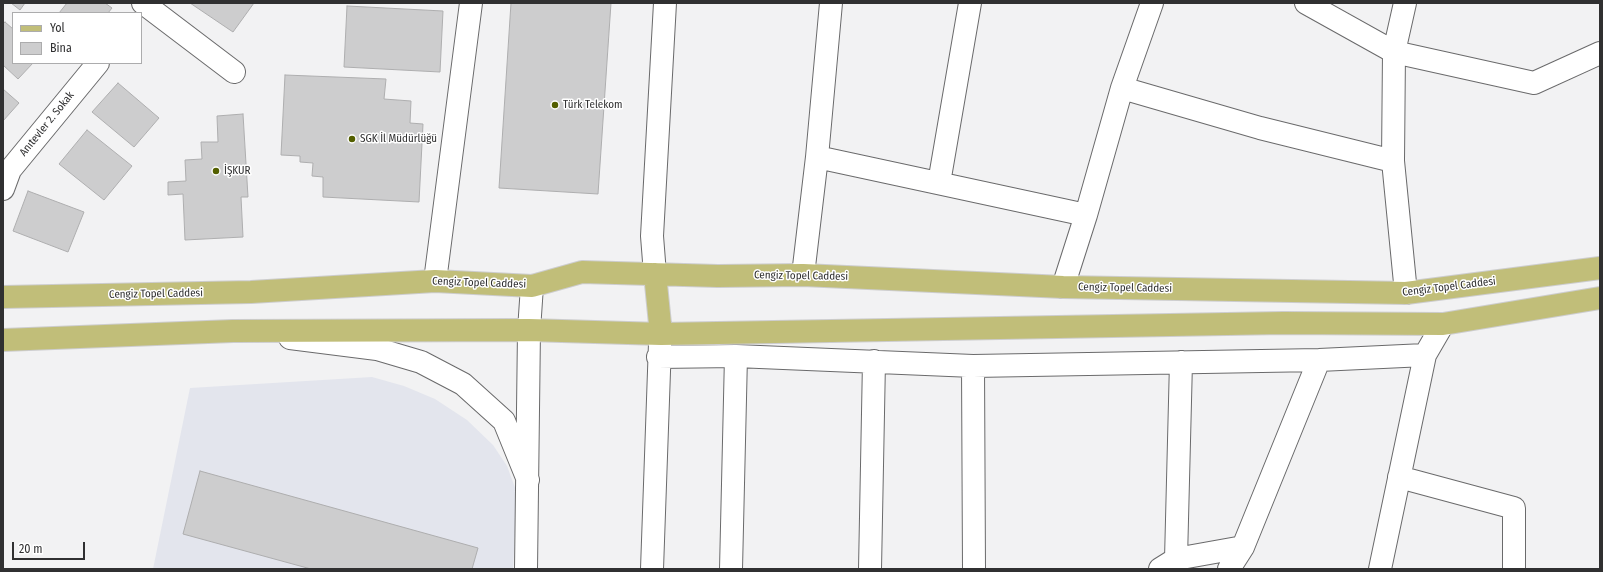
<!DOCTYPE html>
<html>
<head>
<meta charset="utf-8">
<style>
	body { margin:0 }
	#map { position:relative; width:1603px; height:572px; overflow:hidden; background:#f2f2f3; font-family:"Fira Sans Condensed",sans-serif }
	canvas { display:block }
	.frame { position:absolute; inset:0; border:4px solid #303031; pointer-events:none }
	.legend { position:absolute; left:12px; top:12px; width:130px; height:52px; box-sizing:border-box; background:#fff; border:1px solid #acacad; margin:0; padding:5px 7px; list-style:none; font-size:12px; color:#303031 }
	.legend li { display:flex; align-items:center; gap:8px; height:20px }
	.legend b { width:20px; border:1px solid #acacad }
	.scale { position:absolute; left:12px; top:542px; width:73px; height:18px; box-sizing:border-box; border:2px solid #303031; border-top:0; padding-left:5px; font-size:12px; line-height:14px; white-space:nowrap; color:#303031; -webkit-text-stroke:3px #fff; paint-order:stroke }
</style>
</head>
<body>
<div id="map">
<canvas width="1603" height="572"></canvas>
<div class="frame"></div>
<ul class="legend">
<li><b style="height:5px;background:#c1be79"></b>Yol</li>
<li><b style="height:11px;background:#cdcdce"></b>Bina</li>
</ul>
<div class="scale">20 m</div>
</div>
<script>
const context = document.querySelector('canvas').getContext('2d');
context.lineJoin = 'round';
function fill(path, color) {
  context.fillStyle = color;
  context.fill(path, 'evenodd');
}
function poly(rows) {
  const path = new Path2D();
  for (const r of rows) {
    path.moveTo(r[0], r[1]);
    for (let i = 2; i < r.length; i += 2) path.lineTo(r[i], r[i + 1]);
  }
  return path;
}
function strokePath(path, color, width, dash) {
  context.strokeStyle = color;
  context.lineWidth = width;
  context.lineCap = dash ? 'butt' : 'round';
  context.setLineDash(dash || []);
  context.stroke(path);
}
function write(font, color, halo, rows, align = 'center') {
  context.font = font + ' "Fira Sans Condensed",sans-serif';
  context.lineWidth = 3;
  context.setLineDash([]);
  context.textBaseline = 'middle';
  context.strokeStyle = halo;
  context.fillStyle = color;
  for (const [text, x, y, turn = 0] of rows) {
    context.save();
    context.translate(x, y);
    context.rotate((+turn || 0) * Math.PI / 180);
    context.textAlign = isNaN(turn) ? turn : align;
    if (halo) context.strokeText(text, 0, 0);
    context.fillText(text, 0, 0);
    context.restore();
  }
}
const built = poly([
	[372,377,404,386,435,399,467,420,493,445,507,466,517,493,513,569,153,569,190,388]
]);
const building = poly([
	[11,3,25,3,20,10,11,3],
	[67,3,105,3,112,8,108,13,59,13,67,3],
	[190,3,254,3,233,32,190,3],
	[511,3,611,3,598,194,499,188,511,3],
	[347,6,443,11,440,72,344,67,347,6],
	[5,22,13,29,13,63,33,63,18,79,3,65,3,24,5,22],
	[285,75,386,79,384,99,411,101,410,123,423,124,419,202,323,197,323,177,312,176,313,163,300,162,300,156,281,155,285,75],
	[118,83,159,118,134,147,92,112,118,83],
	[3,89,19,103,3,121,3,89],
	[243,114,248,197,241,197,243,237,185,240,183,194,168,195,168,182,186,181,185,160,202,159,201,142,218,142,217,116,243,114],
	[87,130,132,166,104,200,59,164,87,130],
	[28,191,84,212,68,252,13,231,28,191],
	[200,471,478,548,472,569,311,569,183,534,200,471]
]);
const minor = poly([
	[143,3,234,72],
	[1306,3,1394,52,1534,83,1600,53],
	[1405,3,1394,52,1393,161,1406,293],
	[1122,88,1260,128,1393,161],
	[817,157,1086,215],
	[939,183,970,3],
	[3,189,10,170,98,63],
	[655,274,652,236,665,3],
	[803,275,817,157,831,3],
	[435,281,471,3],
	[1063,287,1086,215,1122,88,1152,3],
	[290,338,377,349,421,362,463,384,504,421,528,480],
	[658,357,736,356,973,366,1319,360,1425,355],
	[973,366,974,569],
	[1399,477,1514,508,1514,569],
	[1176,559,1181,362],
	[526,569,529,330,532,286],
	[652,569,660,343],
	[731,569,736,356],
	[870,569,874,361],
	[1160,569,1176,559,1243,547],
	[1229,569,1243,547,1319,360],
	[1380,569,1425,355,1443,324]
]);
const major = poly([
	[655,274,661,334],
	[3,297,251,292,435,281,532,286,582,272,718,276,803,275,1063,287,1406,293,1600,268],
	[3,340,233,331,529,330,661,334,1283,323,1443,324,1600,298]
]);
const markers = [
	[555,105,4,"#535f00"],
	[352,139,4,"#535f00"],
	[216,171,4,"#535f00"]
];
const poiNames = [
	["Türk Telekom",563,105],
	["SGK İl Müdürlüğü",360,139],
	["İŞKUR",224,171]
];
const streetNames = [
	["Anıtevler 2. Sokak",47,124,-51],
	["Cengiz Topel Caddesi",801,276,1],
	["Cengiz Topel Caddesi",479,283,2],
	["Cengiz Topel Caddesi",1449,287,-7],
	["Cengiz Topel Caddesi",1125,288,1],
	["Cengiz Topel Caddesi",156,294,-1]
];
fill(built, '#e3e5ed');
fill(building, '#cdcdce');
strokePath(building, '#aeaeaf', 1);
strokePath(minor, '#6a6a6b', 24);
strokePath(major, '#cdcdce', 24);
strokePath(minor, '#fff', 22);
strokePath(major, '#c1be79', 22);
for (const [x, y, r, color] of markers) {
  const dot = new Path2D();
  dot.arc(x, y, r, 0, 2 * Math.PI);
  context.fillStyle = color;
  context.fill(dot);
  strokePath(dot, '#fff', 1.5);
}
write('11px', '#303031', '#fff', poiNames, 'left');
write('11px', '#303031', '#fff', streetNames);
</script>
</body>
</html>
